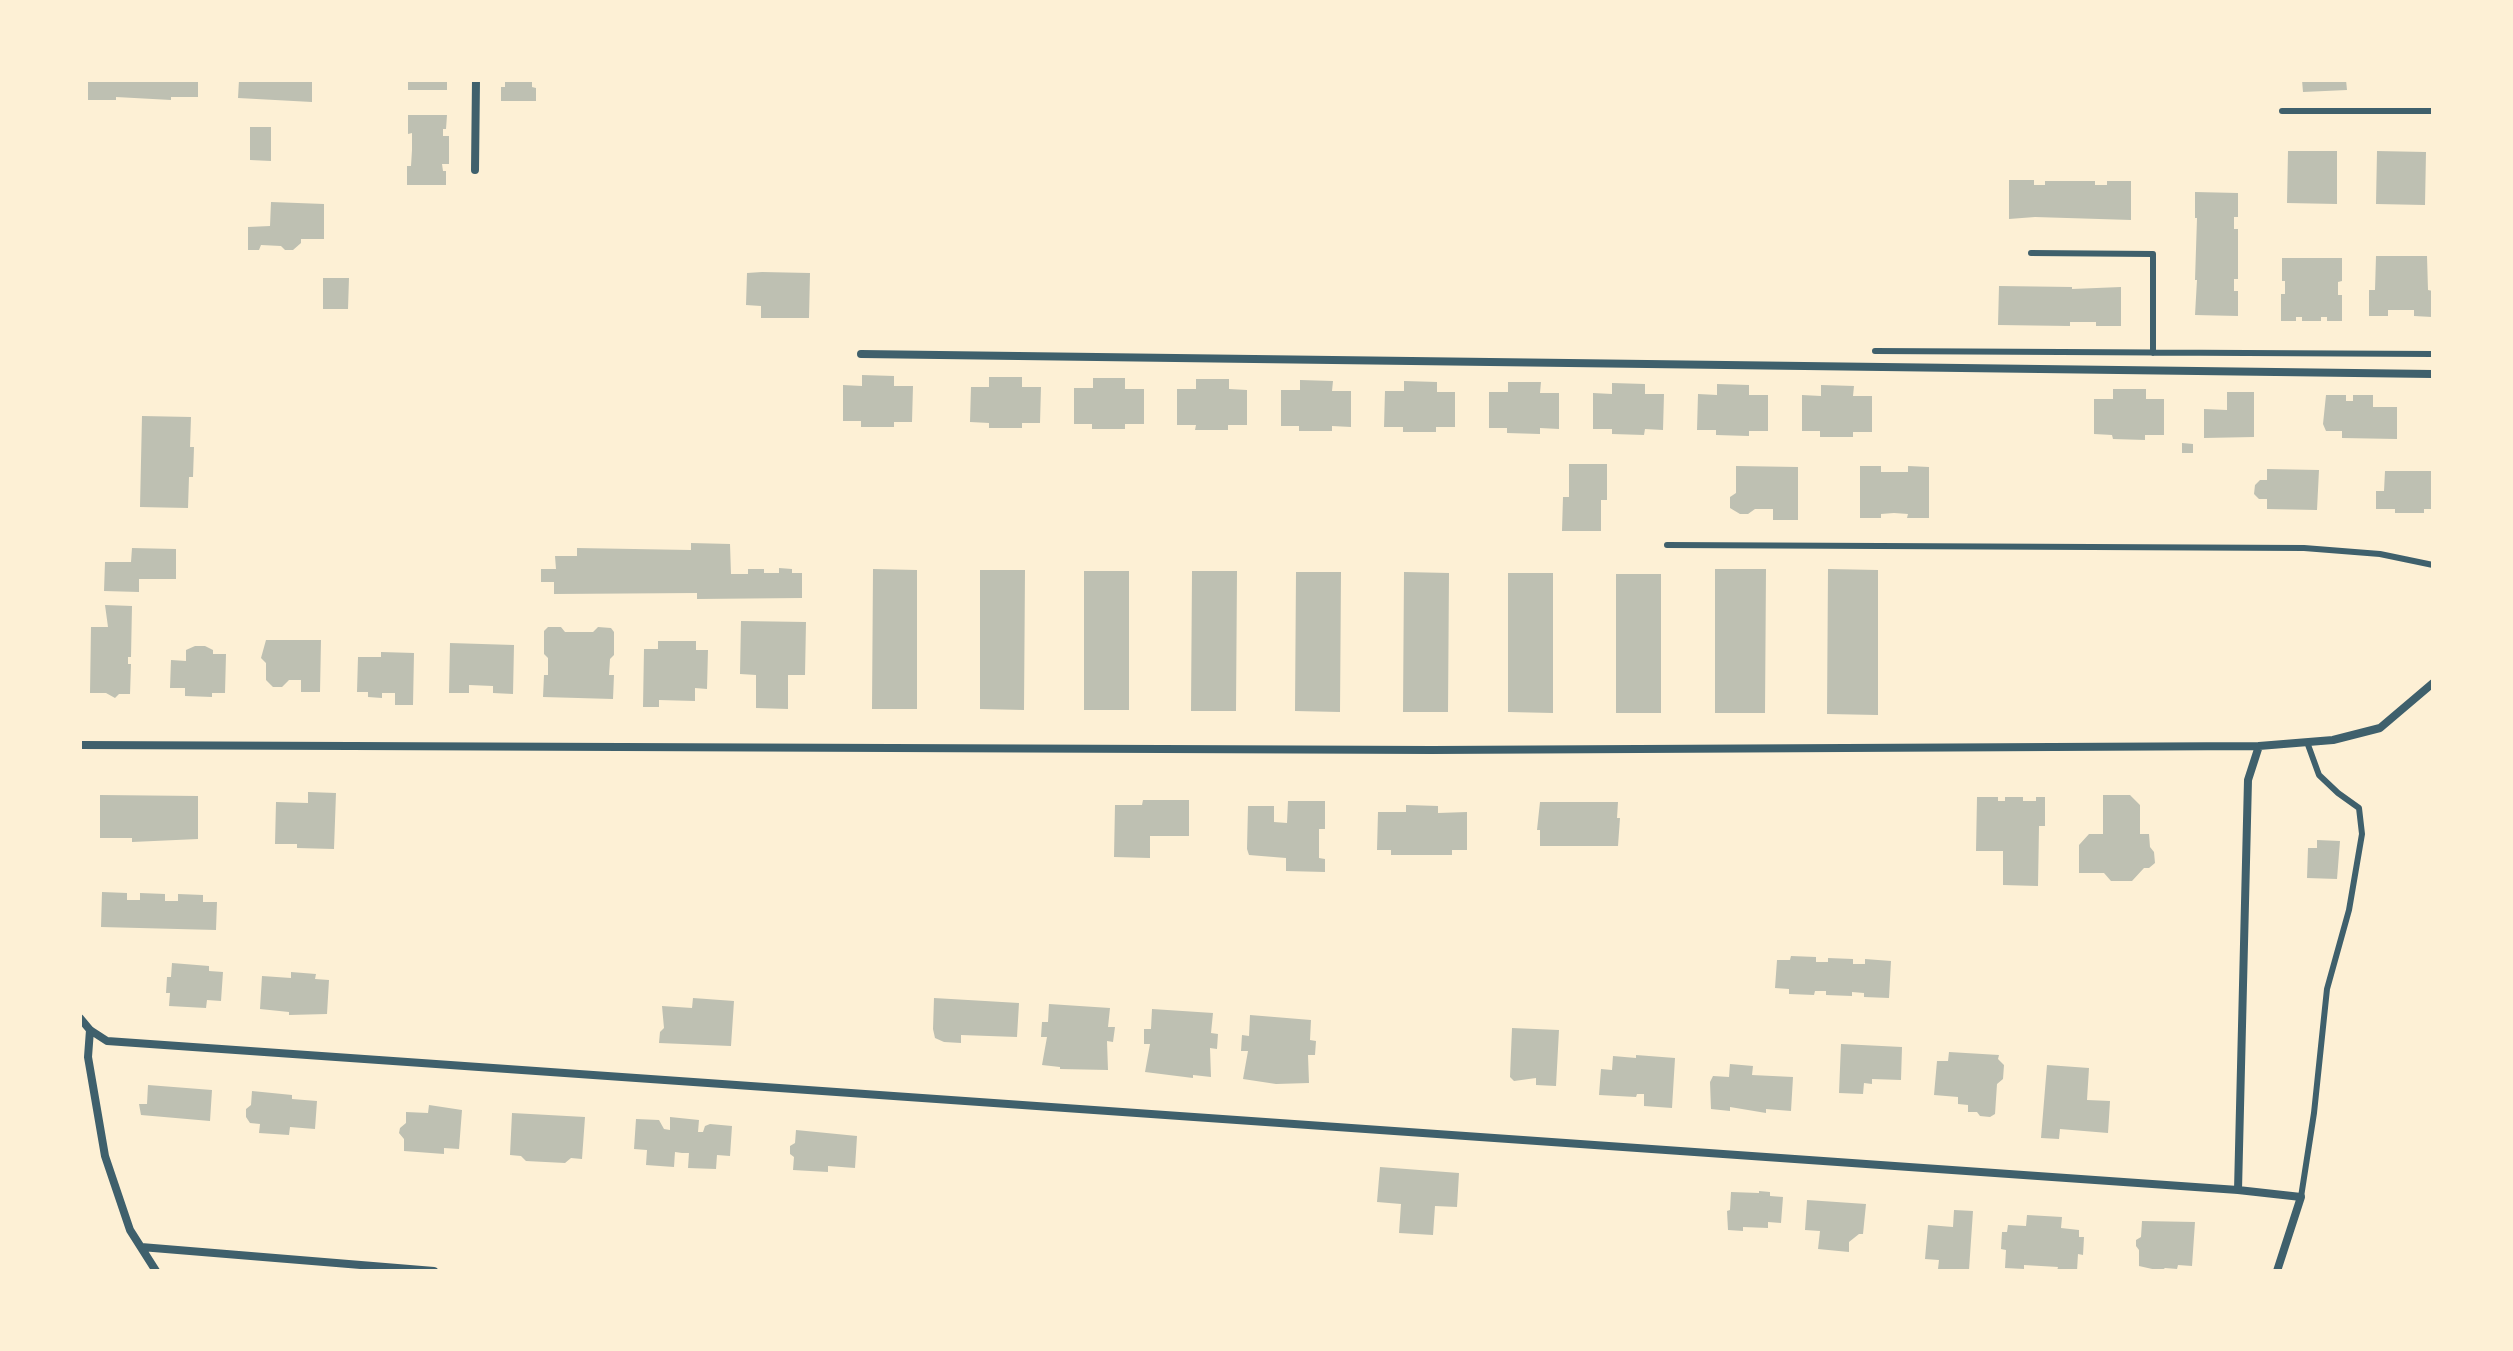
<!DOCTYPE html>
<html>
<head>
<meta charset="utf-8">
<style>
	body { margin:0 }
	#map { position:relative; width:2513px; height:1351px; overflow:hidden; background:#fdf0d5; font-family:"Varela Round",sans-serif }
	canvas { display:block }
	.frame { position:absolute; inset:0; border:82px solid #fdf0d5; pointer-events:none }
</style>
</head>
<body>
<div id="map">
<canvas width="2513" height="1351"></canvas>
<div class="frame"></div>
</div>
<script>
const context = document.querySelector('canvas').getContext('2d');
context.lineJoin = 'round';
function fill(path, color) {
  context.fillStyle = color;
  context.fill(path, 'evenodd');
}
function poly(rows) {
  const path = new Path2D();
  for (const r of rows) {
    path.moveTo(r[0], r[1]);
    for (let i = 2; i < r.length; i += 2) path.lineTo(r[i], r[i + 1]);
  }
  return path;
}
function strokePath(path, color, width, dash) {
  context.strokeStyle = color;
  context.lineWidth = width;
  context.lineCap = dash ? 'butt' : 'round';
  context.setLineDash(dash || []);
  context.stroke(path);
}
const building = poly([
	[88,80,198,80,198,97,171,97,171,100,116,97,116,100,88,100],
	[239,80,312,80,312,102,238,98],
	[408,80,447,80,447,90,408,90],
	[505,80,532,80,532,87,536,88,536,101,501,101,501,87,505,87],
	[2302,80,2346,80,2347,90,2303,92],
	[408,115,447,115,446,129,443,129,443,136,449,136,449,164,442,164,443,171,446,171,446,185,407,185,407,166,411,166,412,150,412,133,408,134],
	[250,127,271,127,271,161,250,160],
	[2288,151,2337,151,2337,204,2287,203],
	[2377,151,2426,152,2425,205,2376,204],
	[2009,180,2034,180,2034,185,2045,185,2045,181,2095,181,2095,185,2107,185,2107,181,2131,181,2131,220,2035,217,2009,219],
	[2195,192,2238,193,2238,217,2234,217,2234,229,2238,229,2238,279,2234,279,2234,291,2238,291,2238,316,2195,315,2197,280,2195,280,2197,218,2195,218],
	[271,202,324,204,324,239,301,239,301,243,293,250,285,250,281,246,261,245,259,250,248,250,248,227,270,226],
	[2376,256,2427,256,2428,290,2433,291,2432,317,2414,316,2414,310,2388,310,2388,316,2369,316,2369,290,2375,290],
	[2282,258,2342,258,2342,281,2338,282,2338,295,2342,295,2342,321,2327,321,2327,317,2321,317,2321,321,2302,321,2302,317,2296,317,2296,321,2281,321,2281,294,2285,294,2285,281,2282,281],
	[762,272,810,273,809,318,761,318,761,306,746,305,747,273],
	[323,278,349,278,348,309,323,309],
	[1999,286,2072,287,2072,289,2121,287,2121,326,2096,326,2096,322,2070,322,2070,326,1998,325],
	[862,375,894,376,894,386,913,386,912,422,894,422,894,427,861,427,861,421,843,421,843,385,862,386],
	[989,377,1022,377,1022,387,1041,387,1040,423,1022,423,1022,428,989,428,989,423,970,422,971,387,989,387],
	[1093,378,1125,378,1125,389,1144,389,1144,424,1125,424,1125,429,1092,429,1092,424,1074,424,1074,388,1093,388],
	[1196,379,1229,379,1229,389,1247,390,1247,425,1228,425,1228,430,1195,430,1196,425,1177,425,1177,389,1196,389],
	[1300,380,1333,381,1332,391,1351,391,1351,427,1332,426,1332,431,1299,431,1299,426,1281,426,1281,390,1300,390],
	[1404,381,1437,382,1437,392,1455,392,1455,427,1436,427,1436,432,1403,432,1403,427,1384,427,1385,391,1404,391],
	[1508,382,1541,382,1540,393,1559,393,1559,429,1540,428,1540,434,1507,433,1507,428,1489,428,1489,392,1508,392],
	[1612,383,1645,384,1645,394,1664,394,1663,430,1645,429,1644,435,1612,434,1612,429,1593,429,1593,393,1612,394],
	[1717,384,1749,385,1749,395,1768,395,1768,431,1749,431,1749,436,1716,435,1716,430,1697,430,1698,394,1717,395],
	[1821,385,1854,386,1853,396,1872,396,1872,432,1853,432,1853,437,1820,437,1820,431,1802,431,1802,395,1821,396],
	[2113,389,2146,389,2146,399,2164,399,2164,435,2145,435,2145,440,2113,439,2112,435,2094,434,2094,399,2113,399],
	[2227,392,2254,392,2254,437,2204,438,2204,409,2227,410],
	[2326,395,2346,395,2346,401,2353,401,2353,395,2373,395,2373,407,2397,407,2397,439,2342,438,2342,431,2326,431,2323,424],
	[142,416,191,417,190,447,194,447,193,477,189,477,188,508,140,507],
	[2182,443,2193,444,2193,453,2182,453],
	[1569,464,1607,464,1607,500,1601,500,1601,531,1562,531,1563,497,1569,497],
	[1736,466,1798,467,1798,520,1773,520,1773,509,1755,509,1748,514,1740,514,1730,508,1730,497,1736,493],
	[1860,466,1881,466,1881,472,1908,472,1908,466,1929,467,1929,518,1907,518,1908,514,1894,513,1881,514,1881,518,1860,518],
	[2267,469,2319,470,2317,510,2267,509,2267,499,2259,499,2254,494,2255,485,2260,480,2267,480],
	[2385,471,2433,471,2433,509,2424,509,2424,513,2395,513,2395,509,2376,509,2376,491,2384,491],
	[691,543,730,544,731,574,748,574,748,569,764,569,764,573,779,573,779,568,792,569,792,573,802,573,802,598,697,599,697,593,554,594,554,582,541,582,541,569,556,569,555,556,577,556,577,548,691,550],
	[132,548,176,549,176,579,139,579,139,592,104,591,105,562,131,562],
	[873,569,917,570,917,709,872,709],
	[1715,569,1766,569,1765,713,1715,713],
	[1828,569,1878,570,1878,715,1827,714],
	[980,570,1025,570,1024,710,980,709],
	[1084,571,1129,571,1129,710,1084,710],
	[1192,571,1237,571,1236,711,1191,711],
	[1296,572,1341,572,1340,712,1295,711],
	[1404,572,1449,573,1448,712,1403,712],
	[1508,573,1553,573,1553,713,1508,712],
	[1616,574,1661,574,1661,713,1616,713],
	[105,605,132,606,131,657,128,657,128,664,131,664,130,694,119,694,115,698,106,693,90,693,91,627,108,627],
	[741,621,806,622,805,675,788,675,788,709,756,708,756,675,740,674],
	[548,627,561,627,565,632,593,632,598,627,611,628,614,632,614,655,610,659,609,675,614,675,613,699,543,697,544,675,548,675,548,658,544,654,544,631],
	[266,640,321,640,320,692,301,692,301,680,289,680,282,687,273,687,266,680,266,663,261,658],
	[658,641,696,641,696,650,708,650,707,689,695,688,695,701,659,700,659,707,643,707,644,649,658,649],
	[450,643,514,645,513,694,493,693,493,686,469,685,469,693,449,693],
	[195,646,205,646,213,650,213,654,226,654,225,693,212,693,212,697,185,696,185,688,170,688,171,660,186,661,186,650],
	[381,652,414,653,413,705,395,705,395,693,382,693,382,698,368,697,368,692,357,692,358,657,381,657],
	[308,792,336,793,334,849,297,848,297,844,275,844,276,802,308,803],
	[100,795,198,796,198,839,132,842,132,838,100,838],
	[2103,795,2130,795,2140,805,2140,834,2149,834,2150,847,2154,852,2155,863,2149,868,2144,868,2132,881,2111,881,2104,873,2079,873,2079,845,2089,834,2103,834],
	[1977,797,1998,797,1998,801,2005,801,2005,797,2023,797,2023,801,2036,801,2036,797,2045,797,2045,826,2039,826,2038,886,2003,885,2003,851,1976,851],
	[1143,800,1189,800,1189,836,1150,836,1150,858,1114,857,1115,805,1142,805],
	[1288,801,1325,801,1325,829,1319,829,1319,858,1325,859,1325,872,1286,871,1286,858,1249,855,1247,849,1248,806,1274,806,1274,822,1287,823],
	[1540,802,1618,802,1617,818,1620,818,1618,846,1540,846,1540,830,1537,830],
	[1406,805,1438,806,1438,813,1467,812,1467,850,1452,850,1452,855,1391,855,1391,850,1377,850,1378,812,1406,812],
	[2317,840,2340,841,2337,879,2307,878,2308,848,2317,848],
	[102,892,127,893,127,900,140,900,140,893,165,894,165,901,178,901,178,894,203,895,203,902,217,902,216,930,101,927],
	[1791,956,1816,957,1816,962,1828,962,1828,958,1853,959,1853,964,1865,964,1865,959,1891,961,1889,998,1864,997,1864,993,1852,992,1852,996,1826,995,1826,991,1815,991,1814,995,1789,994,1789,989,1775,988,1777,960,1790,960],
	[172,963,209,966,209,971,223,972,221,1001,207,1000,206,1008,169,1006,170,993,166,993,167,977,171,977],
	[291,972,316,974,315,979,329,980,327,1014,289,1015,289,1012,260,1009,262,976,291,978],
	[693,998,734,1001,731,1046,659,1043,660,1032,664,1028,662,1006,692,1008],
	[934,998,1019,1003,1017,1037,961,1035,961,1043,944,1042,935,1038,933,1029],
	[1049,1004,1110,1008,1108,1027,1115,1027,1113,1042,1107,1041,1108,1070,1060,1069,1060,1067,1042,1065,1047,1037,1041,1037,1042,1022,1048,1022],
	[1152,1009,1213,1013,1211,1033,1218,1034,1217,1049,1210,1048,1211,1077,1193,1075,1193,1078,1145,1072,1150,1044,1144,1044,1144,1029,1151,1029],
	[1250,1015,1311,1020,1310,1040,1316,1041,1315,1055,1308,1055,1309,1083,1276,1084,1243,1079,1248,1051,1241,1051,1242,1035,1249,1036],
	[1512,1028,1559,1030,1556,1086,1536,1085,1536,1078,1514,1081,1510,1077],
	[1841,1044,1902,1047,1901,1080,1872,1079,1872,1084,1864,1083,1863,1094,1839,1093],
	[1949,1052,1999,1055,1998,1059,2004,1065,2003,1079,1997,1084,1995,1114,1990,1117,1980,1116,1977,1112,1968,1112,1968,1105,1958,1104,1958,1097,1934,1095,1937,1061,1948,1061],
	[1636,1055,1675,1058,1672,1108,1644,1106,1644,1094,1637,1094,1636,1097,1599,1095,1601,1069,1612,1070,1613,1056,1636,1058],
	[1730,1064,1753,1066,1752,1075,1793,1077,1791,1111,1766,1109,1766,1113,1730,1107,1730,1111,1711,1109,1710,1082,1713,1076,1729,1077],
	[2047,1065,2089,1068,2087,1100,2110,1101,2108,1133,2060,1129,2059,1139,2041,1138],
	[148,1085,212,1090,210,1121,141,1115,139,1104,147,1104],
	[252,1091,292,1095,292,1099,317,1101,315,1129,290,1127,289,1135,259,1133,260,1124,250,1123,246,1117,246,1109,251,1105],
	[429,1105,462,1110,459,1149,444,1148,444,1154,404,1151,404,1139,399,1133,400,1128,406,1123,406,1112,428,1113],
	[512,1113,585,1117,582,1159,571,1158,565,1163,526,1161,521,1156,510,1155],
	[670,1117,699,1120,698,1132,703,1132,705,1126,710,1124,732,1126,730,1156,717,1155,716,1169,688,1168,689,1153,682,1153,675,1152,674,1167,646,1165,647,1150,634,1149,636,1119,659,1120,664,1129,670,1130],
	[796,1130,857,1136,855,1168,828,1166,828,1172,793,1170,794,1157,790,1154,790,1146,795,1143],
	[1380,1167,1459,1173,1457,1207,1435,1206,1433,1235,1399,1233,1401,1204,1377,1202],
	[1759,1191,1770,1192,1770,1196,1783,1197,1781,1223,1768,1222,1768,1228,1743,1227,1743,1231,1728,1230,1727,1211,1730,1210,1731,1192,1759,1193],
	[1807,1200,1866,1204,1863,1234,1859,1234,1849,1242,1849,1252,1818,1249,1820,1231,1805,1230],
	[1954,1210,1973,1211,1969,1270,1938,1269,1939,1260,1925,1259,1928,1225,1953,1227],
	[2027,1215,2062,1217,2061,1228,2079,1230,2079,1237,2084,1237,2083,1255,2078,1254,2077,1271,2057,1271,2058,1267,2024,1265,2024,1269,2005,1268,2006,1250,2001,1249,2002,1232,2007,1232,2008,1225,2026,1226],
	[2142,1221,2195,1222,2192,1266,2178,1265,2177,1269,2165,1268,2161,1271,2139,1266,2139,1250,2136,1246,2136,1240,2141,1237]
]);
const service = poly([
	[2282,111,2433,111],
	[2031,253,2153,254,2153,353],
	[1875,351,2433,354],
	[1667,545,2304,548,2380,554,2433,565],
	[2301,1197,2314,1113,2327,989,2349,910,2362,834,2359,808,2338,793,2319,775,2307,742]
]);
const minor = poly([
	[475,170,476,80],
	[861,354,2433,374],
	[80,745,1432,750,2259,746,2333,740,2380,728,2433,683],
	[80,1018,90,1030,107,1041,2238,1190,2301,1197,2277,1271],
	[90,1030,88,1057,105,1156,130,1230,156,1271],
	[2238,1190,2248,780,2259,746],
	[141,1247,434,1271]
]);
fill(building, '#bec0b2');
strokePath(service, '#3f606c', 6);
strokePath(minor, '#3f606c', 8);
</script>
</body>
</html>
